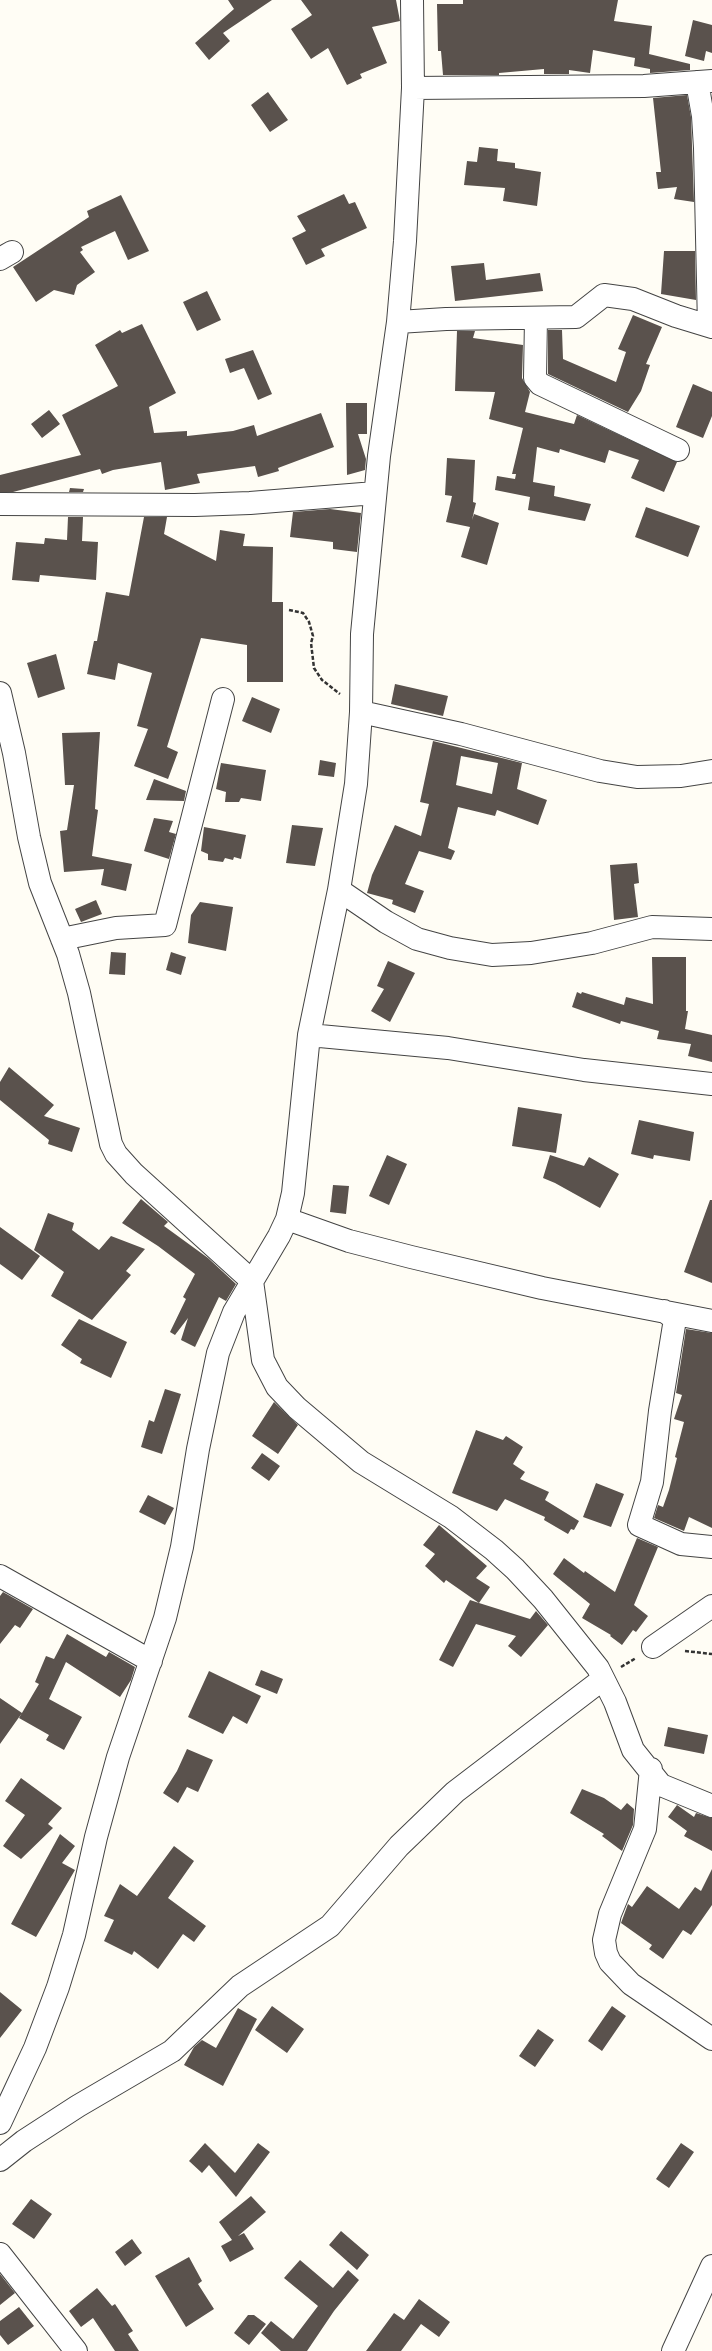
<!DOCTYPE html>
<html>
<head>
<meta charset="utf-8">
<style>
	body { margin:0 }
	canvas { display:block; background:#fffdf5 }
</style>
</head>
<body>
<canvas width="712" height="2351"></canvas>
<script>
const context = document.querySelector('canvas').getContext('2d');
context.lineJoin = 'round';
function fill(path, color) {
  context.fillStyle = color;
  context.fill(path, 'evenodd');
}
function poly(rows) {
  const path = new Path2D();
  for (const r of rows) {
    path.moveTo(r[0], r[1]);
    for (let i = 2; i < r.length; i += 2) path.lineTo(r[i], r[i + 1]);
  }
  return path;
}
function strokePath(path, color, width, dash) {
  context.strokeStyle = color;
  context.lineWidth = width;
  context.lineCap = dash ? 'butt' : 'round';
  context.setLineDash(dash || []);
  context.stroke(path);
}
const building = poly([
	[228,0,272,0,223,33,230,41,209,60,195,43,234,9],
	[301,0,396,0,400,21,372,27,387,63,360,74,362,78,347,85,328,48,311,59,291,29,312,15],
	[463,0,618,0,614,21,652,26,649,54,690,64,690,70,650,73,650,69,634,66,635,58,593,50,590,73,569,70,569,74,544,74,544,69,499,73,499,75,443,75,441,51,438,51,437,4,463,4],
	[693,20,712,25,712,53,706,51,704,61,685,56],
	[268,92,288,120,270,132,251,105],
	[687,95,691,117,694,202,674,199,677,187,658,189,656,172,661,172,653,98],
	[479,147,498,149,497,161,515,163,515,168,541,172,537,206,503,201,505,188,464,185,467,161,477,162],
	[344,194,349,204,355,202,367,228,321,249,325,256,306,265,292,238,306,231,297,216],
	[121,195,149,251,128,260,115,231,81,247,83,250,80,252,95,272,77,285,74,295,54,290,36,302,13,267,89,217,87,211],
	[664,251,695,251,696,300,661,294],
	[484,263,486,280,540,273,543,291,455,301,451,266],
	[207,291,221,320,197,331,183,302],
	[633,315,662,327,646,364,650,365,641,391,628,412,548,374,548,330,562,330,563,359,616,382,626,352,618,349],
	[142,324,176,393,149,407,154,433,187,431,187,436,233,431,254,425,257,436,321,413,334,447,278,468,279,471,258,477,255,466,197,474,200,483,165,490,161,462,113,470,102,474,100,469,13,492,0,492,0,475,81,455,62,415,118,386,95,345,120,330,122,333],
	[457,331,475,331,473,338,523,345,522,378,530,392,525,412,574,424,577,415,677,462,664,492,631,478,639,460,609,450,605,463,560,449,559,453,537,447,533,482,555,486,554,496,591,504,585,521,528,510,530,497,495,490,497,476,515,479,516,474,512,474,523,428,489,419,495,392,455,391],
	[253,350,272,394,258,400,244,368,230,373,225,359],
	[693,384,712,392,712,416,703,438,676,427],
	[346,403,367,403,367,434,358,434,366,459,365,470,347,475],
	[49,410,60,424,42,438,31,424],
	[447,458,475,460,473,502,476,503,472,520,474,514,499,523,487,565,461,557,470,527,446,522,452,496,445,495],
	[70,488,84,489,83,492,69,492],
	[646,507,700,526,688,557,635,537],
	[330,509,361,513,357,552,333,549,333,542,290,537,293,512],
	[68,517,83,517,82,541,98,542,96,580,40,575,39,582,12,580,16,542,44,544,45,538,67,540],
	[144,517,167,517,164,534,216,561,220,530,245,534,243,546,273,547,272,602,283,602,283,682,247,682,247,645,201,638,167,747,178,752,168,779,134,766,148,729,137,726,152,673,118,663,115,680,87,674,94,641,97,641,106,592,129,596],
	[56,654,65,689,38,698,27,663],
	[395,684,448,696,443,716,391,704],
	[252,697,280,709,271,733,242,721],
	[100,732,95,809,98,810,92,856,132,864,126,891,101,885,104,869,64,872,60,831,67,830,74,785,65,785,62,733],
	[433,741,522,763,517,789,547,800,538,825,497,810,495,816,458,807,448,848,455,851,451,860,419,851,405,884,424,891,415,913,392,904,393,900,367,893,372,875,395,825,421,836,429,804,420,802],
	[461,756,498,763,492,794,456,785],
	[320,760,336,763,334,777,318,775],
	[221,763,266,770,261,801,241,798,239,802,225,802,226,792,216,789],
	[154,779,186,791,184,801,146,800],
	[154,818,173,821,169,832,176,834,169,859,144,851],
	[292,825,323,828,315,866,286,863],
	[204,827,246,835,241,859,234,857,233,860,225,858,223,862,208,860,208,854,201,851],
	[637,863,639,883,634,884,638,917,614,920,610,865],
	[96,900,102,914,81,922,75,909],
	[200,902,233,907,226,951,188,943,191,915],
	[111,952,126,953,125,975,109,974],
	[171,952,186,957,181,975,166,970],
	[652,957,686,957,686,1011,688,1011,685,1029,712,1035,712,1062,688,1056,691,1044,657,1039,659,1031,621,1021,620,1024,572,1007,577,992,581,994,582,992,624,1005,626,997,653,1004],
	[388,961,415,973,390,1022,371,1011,384,989,377,986],
	[9,1067,54,1105,44,1116,80,1128,72,1152,48,1144,49,1140,0,1100,0,1082],
	[518,1107,562,1114,556,1153,512,1146],
	[639,1120,694,1132,690,1161,654,1155,653,1159,631,1154],
	[387,1155,407,1164,389,1205,369,1196],
	[550,1155,584,1166,589,1157,619,1174,600,1208,555,1183,543,1178],
	[333,1185,349,1186,346,1214,330,1212],
	[141,1199,168,1222,164,1226,208,1258,236,1284,226,1301,219,1297,195,1347,181,1340,188,1318,175,1335,170,1332,186,1299,183,1297,195,1274,158,1246,122,1223],
	[710,1200,712,1200,712,1283,684,1272],
	[48,1213,74,1223,72,1230,99,1250,111,1236,145,1249,126,1271,131,1275,92,1320,51,1296,64,1272,34,1250],
	[0,1227,40,1256,22,1280,0,1264],
	[79,1319,127,1342,111,1378,80,1363,82,1359,61,1345],
	[686,1329,712,1333,712,1528,689,1517,684,1531,654,1518,658,1505,663,1507,669,1490,677,1458,675,1457,684,1422,674,1419,682,1395,676,1393],
	[165,1389,181,1394,162,1454,141,1447,149,1420,154,1422],
	[274,1402,298,1425,278,1454,252,1436],
	[476,1430,503,1440,506,1436,523,1447,513,1464,525,1472,520,1479,549,1492,545,1500,579,1521,574,1530,571,1529,568,1534,544,1520,545,1517,505,1499,497,1511,452,1493],
	[262,1453,280,1466,269,1481,251,1468],
	[596,1483,624,1494,611,1527,583,1517],
	[148,1495,174,1508,165,1525,139,1512],
	[439,1525,487,1566,476,1578,490,1587,479,1603,530,1619,536,1611,548,1625,521,1657,508,1646,516,1636,476,1624,453,1667,439,1660,470,1600,479,1603,446,1580,444,1583,425,1566,435,1554,423,1545],
	[637,1538,658,1547,634,1605,648,1616,636,1632,633,1630,622,1645,610,1636,611,1635,582,1618,590,1604,553,1574,564,1558,584,1573,585,1571,615,1592],
	[3,1592,33,1609,20,1628,15,1625,0,1644,0,1596],
	[67,1634,106,1657,109,1652,135,1667,131,1680,120,1697,66,1662,49,1699,82,1717,64,1750,46,1740,49,1735,19,1718,39,1684,35,1682,46,1656,54,1659],
	[261,1670,283,1679,277,1694,255,1685],
	[209,1671,261,1696,247,1724,233,1716,223,1734,188,1717],
	[0,1698,22,1713,0,1744],
	[668,1727,708,1735,704,1754,664,1746],
	[187,1749,213,1760,198,1792,187,1787,178,1803,163,1793,177,1771],
	[21,1778,62,1808,48,1824,53,1828,21,1859,3,1846,25,1815,5,1801],
	[582,1789,604,1798,621,1810,627,1803,634,1809,633,1825,622,1851,602,1836,604,1834,570,1813],
	[677,1805,694,1817,696,1813,712,1818,712,1851,684,1836,687,1831,668,1817],
	[60,1834,75,1846,62,1863,75,1870,36,1937,11,1924],
	[174,1846,194,1861,168,1898,206,1926,194,1942,183,1934,158,1969,134,1951,132,1955,104,1941,114,1920,104,1916,120,1884,137,1896],
	[712,1869,712,1905,691,1935,683,1930,663,1959,649,1949,652,1945,621,1923,628,1904,632,1907,647,1886,679,1909,695,1887,701,1891],
	[0,1992,22,2010,0,2038],
	[272,2006,304,2029,287,2053,255,2030],
	[612,2006,626,2016,602,2051,588,2041],
	[238,2008,257,2019,223,2086,184,2065,194,2047,202,2040,216,2048],
	[538,2029,554,2040,535,2067,519,2056],
	[205,2143,235,2173,258,2143,270,2152,236,2197,209,2165,202,2173,189,2161],
	[681,2143,694,2152,669,2188,656,2179],
	[251,2196,266,2212,238,2236,244,2233,254,2249,230,2262,221,2246,232,2240,219,2222],
	[31,2199,52,2214,34,2239,12,2224],
	[341,2231,369,2255,357,2270,329,2245],
	[132,2239,142,2253,125,2266,115,2252],
	[189,2257,202,2281,198,2284,214,2309,186,2327,155,2276],
	[300,2260,333,2288,348,2270,359,2280,334,2311,307,2351,281,2351,261,2333,271,2321,293,2339,318,2306,284,2278],
	[0,2274,15,2293,0,2305],
	[97,2288,112,2306,115,2304,133,2331,128,2334,139,2351,115,2351,93,2318,81,2327,69,2311],
	[419,2299,450,2322,439,2337,421,2324,401,2351,366,2351,394,2313,404,2320],
	[19,2307,34,2326,8,2345,0,2335,0,2321],
	[248,2315,254,2315,266,2324,249,2345,234,2333]
]);
const path = poly([
	[289,610,303,613,309,622,313,636,311,643,314,668,322,680,340,694],
	[685,1651,712,1654],
	[621,1667,636,1658]
]);
const minor = poly([
	[697,82,703,116,705,148,709,326],
	[413,88,644,86,712,81],
	[0,259,12,252],
	[536,318,535,378,540,384,678,450],
	[398,322,446,319,576,317,604,295,633,299,676,316,712,327],
	[0,504,195,505,250,503,375,493],
	[0,693,14,753,29,837,40,883,68,954,79,993,111,1144,116,1154,134,1174,252,1281,263,1360,277,1387,297,1408,361,1462,451,1517,494,1550,515,1569,543,1599,598,1668,615,1702,633,1750,661,1785,712,1806],
	[361,712,461,734,600,771,637,777,681,776,712,771],
	[339,890,386,922,417,939,450,948,492,955,531,953,592,943,652,927,712,929],
	[62,939,116,928,165,925,223,699],
	[309,1035,448,1048,584,1070,712,1084],
	[287,1219,349,1241,411,1257,542,1288,712,1321],
	[664,1311,675,1319,660,1411,652,1482,639,1525,681,1544,712,1547],
	[0,1576,151,1661],
	[653,1647,712,1606],
	[651,1769,645,1829,610,1914,604,1940,606,1953,610,1962,631,1984,712,2039],
	[0,2123,35,2048,58,1987,74,1935,96,1837,118,1757,165,1618,182,1547,198,1449,218,1353,234,1312,279,1236,287,1219,293,1193,309,1035,339,890,356,784,361,712,362,634,370,550,379,456,398,322,405,241,413,88,412,0],
	[0,2160,24,2141,78,2106,172,2051,240,1986,330,1926,399,1846,455,1792,603,1679],
	[0,2254,76,2351],
	[673,2351,712,2266]
]);
fill(building, '#5a524d');
strokePath(minor, '#444', 24);
strokePath(path, '#333', 2.5, [4, 2]);
strokePath(minor, '#fff', 22);
</script>
</body>
</html>
